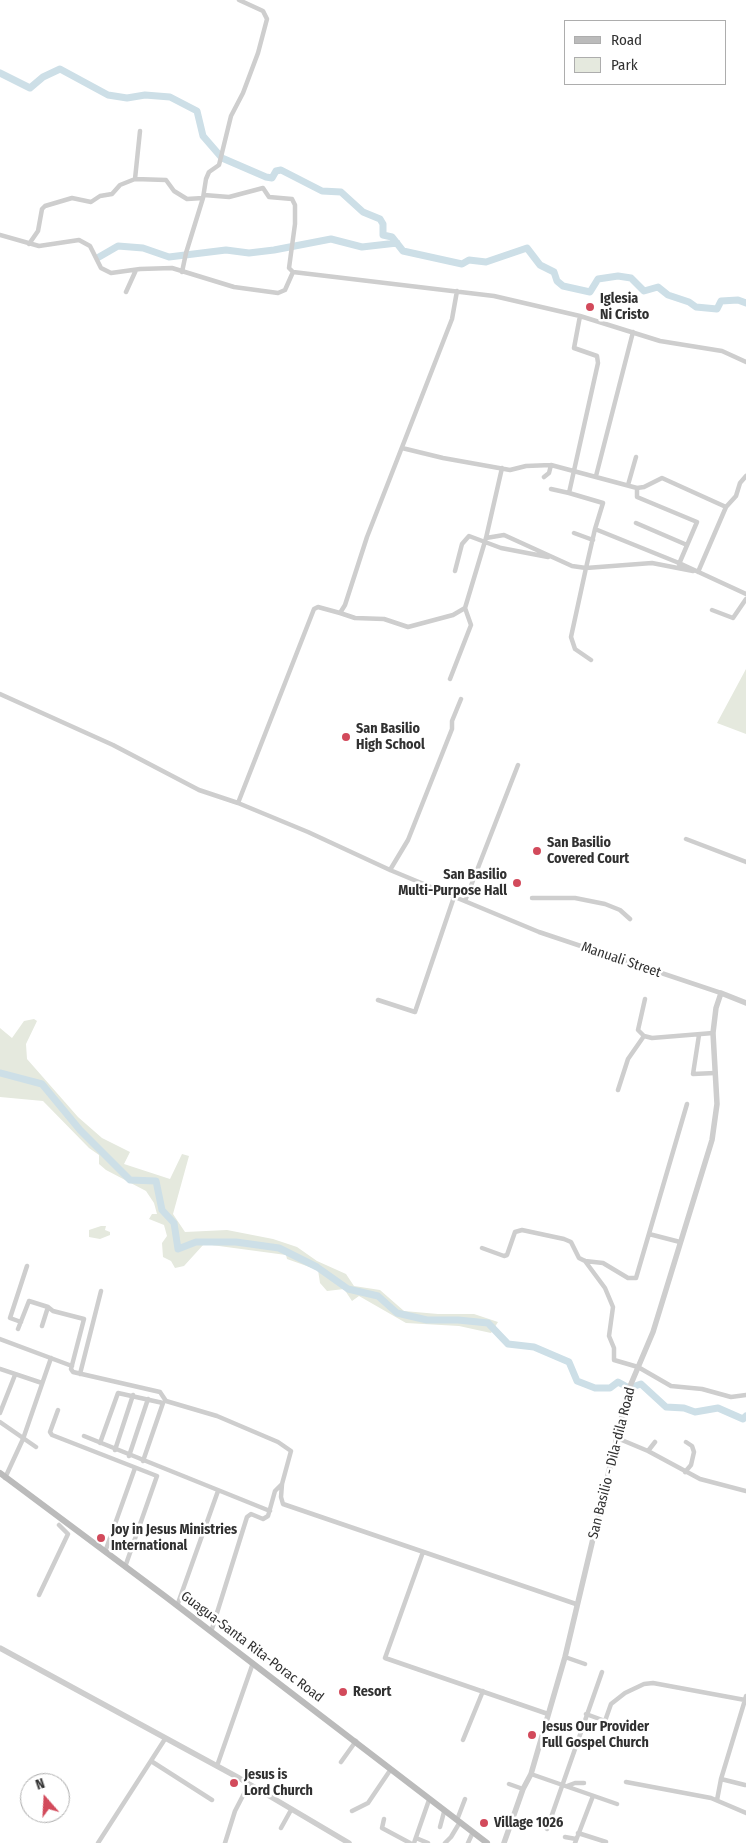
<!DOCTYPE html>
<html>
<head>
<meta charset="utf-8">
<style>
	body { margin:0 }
	#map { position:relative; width:746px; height:1843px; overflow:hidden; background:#fff; font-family:"Fira Sans Condensed",sans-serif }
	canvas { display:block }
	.legend { position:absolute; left:564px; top:20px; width:162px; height:65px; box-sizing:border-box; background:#fff; border:1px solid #adadad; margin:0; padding:6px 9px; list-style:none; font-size:15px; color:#313131 }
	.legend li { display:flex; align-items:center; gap:10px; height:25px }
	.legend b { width:25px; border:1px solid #adadad }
	.north { position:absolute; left:20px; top:1773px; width:50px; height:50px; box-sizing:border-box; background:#fff; border:1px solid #adadad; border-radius:50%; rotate:341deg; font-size:14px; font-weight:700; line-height:20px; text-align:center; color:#313131 }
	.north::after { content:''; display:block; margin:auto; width:18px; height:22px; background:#d24a5b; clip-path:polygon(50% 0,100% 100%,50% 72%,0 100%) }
</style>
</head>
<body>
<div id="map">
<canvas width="746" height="1843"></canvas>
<ul class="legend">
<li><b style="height:6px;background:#bbb"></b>Road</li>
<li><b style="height:14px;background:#e5e9de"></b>Park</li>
</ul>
<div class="north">N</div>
</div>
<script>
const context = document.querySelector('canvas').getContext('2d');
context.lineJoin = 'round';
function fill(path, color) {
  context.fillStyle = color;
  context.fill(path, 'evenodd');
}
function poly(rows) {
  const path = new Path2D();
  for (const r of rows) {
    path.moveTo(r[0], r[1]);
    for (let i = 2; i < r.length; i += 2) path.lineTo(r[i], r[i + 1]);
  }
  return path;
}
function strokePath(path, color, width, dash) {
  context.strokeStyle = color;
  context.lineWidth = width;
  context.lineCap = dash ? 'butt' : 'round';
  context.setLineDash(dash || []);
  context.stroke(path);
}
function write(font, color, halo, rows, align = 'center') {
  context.font = font + ' "Fira Sans Condensed",sans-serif';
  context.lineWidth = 5;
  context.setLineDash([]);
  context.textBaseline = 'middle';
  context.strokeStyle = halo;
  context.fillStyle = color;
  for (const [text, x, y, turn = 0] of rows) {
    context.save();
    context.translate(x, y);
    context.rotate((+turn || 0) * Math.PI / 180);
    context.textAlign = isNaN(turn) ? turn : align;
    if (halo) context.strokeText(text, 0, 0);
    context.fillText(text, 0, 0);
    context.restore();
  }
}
const green = poly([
	[746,669,746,734,717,723],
	[34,1019,37,1021,26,1044,27,1059,78,1117,102,1138,130,1152,124,1164,170,1179,182,1154,189,1156,173,1214,185,1232,227,1230,273,1239,297,1247,317,1261,346,1274,354,1286,380,1290,404,1311,438,1314,474,1314,498,1322,491,1333,459,1326,406,1323,359,1296,352,1301,344,1289,327,1291,320,1283,318,1270,287,1259,286,1255,204,1244,184,1266,175,1268,171,1261,163,1257,162,1243,167,1236,164,1225,149,1219,152,1214,157,1214,154,1203,146,1191,106,1170,99,1164,99,1155,89,1148,43,1101,0,1097,0,1028,12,1038,24,1021],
	[101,1226,106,1226,105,1230,110,1232,110,1235,100,1239,89,1237,89,1230]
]);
const river = poly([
	[0,73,30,88,43,77,60,69,108,95,127,98,145,95,170,97,197,111,203,136,222,158,266,177,272,178,276,171,281,170,322,191,341,192,363,212,380,219,383,224,383,235,392,237,403,251,462,264,469,260,486,262,527,248,540,265,554,272,557,281,563,286,590,292,598,279,618,276,631,278,644,291,658,287,668,295,689,302,696,307,717,309,721,301,738,300,746,303],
	[99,257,118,246,143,248,169,257,226,250,249,253,274,250,331,239,362,247,397,243],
	[0,1073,42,1084,80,1130,130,1180,156,1181,162,1210,174,1223,178,1249,196,1242,236,1242,279,1248,317,1267,348,1289,378,1296,397,1313,427,1320,458,1320,488,1323,508,1344,534,1347,569,1362,577,1381,595,1388,610,1388,618,1382,629,1388,641,1384,666,1407,684,1408,695,1412,718,1408,743,1419,746,1416]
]);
const minor = poly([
	[135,179,140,131],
	[204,195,229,197,263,188,269,197,292,199,295,205,295,224,289,268,293,272,494,296,580,316,660,341,722,351,746,362],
	[0,235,39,246,79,240,90,246,101,268,111,273,140,269,172,268,234,287,278,293,285,290,293,272],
	[29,244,38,231,42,209,45,206,72,198,91,202,100,196,112,194,120,185,135,179,166,180,174,191,187,199,203,198],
	[182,272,186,253,203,198,206,179,209,172,219,165,231,116,243,93,258,53,267,19,263,11,239,0],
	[126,292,136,270],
	[580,316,574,348,597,356,598,363,569,493,603,503,595,529,679,563,746,594],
	[402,448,443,458,510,470,526,466,551,465,637,488,644,487,662,478,726,507],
	[596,476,633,332],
	[544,477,549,473,551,465],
	[628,485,636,457],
	[637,488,637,497,697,522,679,564],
	[551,489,569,493],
	[636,523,687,545],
	[574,533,593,540],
	[486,538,504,535,572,566,586,568,595,529],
	[455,571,462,544,469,536,501,548,548,557],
	[698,572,726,507,736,496,740,483,746,476],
	[712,610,733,618,746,599],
	[340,613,355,618,384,619,408,627,453,615,465,608,486,538,502,468],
	[591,660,575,649,571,637,586,568,652,563,693,571],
	[450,679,471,625,465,608],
	[0,694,113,745,199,790,238,803,308,832,390,870,539,932,721,993],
	[238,803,314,609,318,607,340,613,345,605,367,537,452,319,457,291],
	[686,839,746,862],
	[390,870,408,840,452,729,452,721,461,699],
	[532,898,575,898,605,904,620,910,630,919],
	[465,901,518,765],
	[378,1000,415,1012,454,897],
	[699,1035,693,1074,715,1073],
	[644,1036,638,1030,645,999],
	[618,1090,628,1059,644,1036,652,1038,713,1033],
	[649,1234,680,1242],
	[482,1248,504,1256,507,1255,515,1232,522,1230,564,1239,571,1242,579,1258,585,1261,603,1263,628,1278,636,1278,687,1104],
	[585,1261,605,1288,613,1307,609,1336,614,1348,614,1360,638,1367,671,1386,702,1389,731,1397,746,1395],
	[21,1322,10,1318,27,1266],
	[42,1326,48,1307],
	[18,1329,29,1301,48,1307,53,1311,84,1319,71,1369,73,1372,160,1392,166,1401,217,1416,278,1442,291,1451,282,1484,281,1497,283,1504,576,1604],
	[0,1339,72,1366],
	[0,1369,42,1383],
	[80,1374,101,1291],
	[58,1410,50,1432,52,1435,157,1476,125,1567],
	[0,1413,15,1375],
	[0,1422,36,1447],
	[84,1436,270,1511],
	[617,1438,648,1451,700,1479,746,1491],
	[100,1443,118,1393,163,1403,143,1461],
	[115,1450,133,1395],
	[648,1451,655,1442],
	[129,1456,148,1399],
	[685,1472,691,1465,694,1452,692,1446,686,1442],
	[5,1478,23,1439,51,1358],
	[105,1552,135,1468],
	[423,1552,385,1658,548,1714],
	[39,1595,68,1534,59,1525],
	[177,1606,218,1491],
	[211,1632,247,1517,251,1514,263,1519,268,1516,275,1491,282,1484],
	[565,1657,585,1664],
	[586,1714,605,1721,611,1704,625,1693,644,1684,653,1683,745,1700,746,1696],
	[463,1740,483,1691],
	[151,1761,212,1800],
	[341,1762,356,1741],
	[217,1766,253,1663],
	[531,1774,617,1804],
	[721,1779,745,1785],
	[626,1782,711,1798,746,1813],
	[509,1784,523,1789],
	[567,1786,575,1783,584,1783],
	[717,1800,721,1779,745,1700],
	[352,1811,368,1803,391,1769],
	[384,1819,382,1828,410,1843],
	[457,1820,465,1799],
	[440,1827,444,1812],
	[281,1828,291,1810],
	[547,1829,602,1672],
	[578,1833,606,1842],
	[565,1837,576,1839],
	[416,1838,428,1843],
	[98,1843,165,1739],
	[225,1843,235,1811,249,1784],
	[414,1843,429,1800],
	[445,1843,451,1837,460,1822],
	[468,1843,473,1832],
	[575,1843,593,1796]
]);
const tertiary = poly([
	[0,1648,239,1778,349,1843],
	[504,1843,523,1789,531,1774,565,1657,628,1391,653,1332,712,1140,717,1104,713,1033,716,1008,721,993,746,1003]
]);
const secondary = poly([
	[0,1473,166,1597,487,1843]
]);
const markers = [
	[590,307,5,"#d24a5b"],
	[346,737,5,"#d24a5b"],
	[537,851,5,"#d24a5b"],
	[517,883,5,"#d24a5b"],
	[101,1538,5,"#d24a5b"],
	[343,1692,5,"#d24a5b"],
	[532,1735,5,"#d24a5b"],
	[234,1783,5,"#d24a5b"],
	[484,1823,5,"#d24a5b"]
];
const poiNames = [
	["Iglesia",600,299],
	["Ni Cristo",600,315],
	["San Basilio",356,729],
	["High School",356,745],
	["San Basilio",547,843],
	["Covered Court",547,859],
	["San Basilio",507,875,"right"],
	["Multi-Purpose Hall",507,891,"right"],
	["Joy in Jesus Ministries",111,1530],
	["International",111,1546],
	["Resort",353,1692],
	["Jesus Our Provider",542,1727],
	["Full Gospel Church",542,1743],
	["Jesus is",244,1775],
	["Lord Church",244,1791],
	["Village 1026",494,1823]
];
const streetNames = [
	["Manuali Street",621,960,19],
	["San Basilio - Dila-dila Road",612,1463,-76],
	["Guagua-Santa Rita-Porac Road",252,1647,37]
];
fill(green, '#e5e9de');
strokePath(river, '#cddfe7', 7);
strokePath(minor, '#cecece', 4.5);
strokePath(tertiary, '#cecece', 5.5);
strokePath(secondary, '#bbb', 6);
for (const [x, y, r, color] of markers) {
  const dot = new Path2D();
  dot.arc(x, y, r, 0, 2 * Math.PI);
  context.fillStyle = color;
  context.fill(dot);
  strokePath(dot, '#fff', 2);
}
write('bold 14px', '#313131', '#fff', poiNames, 'left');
write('14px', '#313131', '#fff', streetNames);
</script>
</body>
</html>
